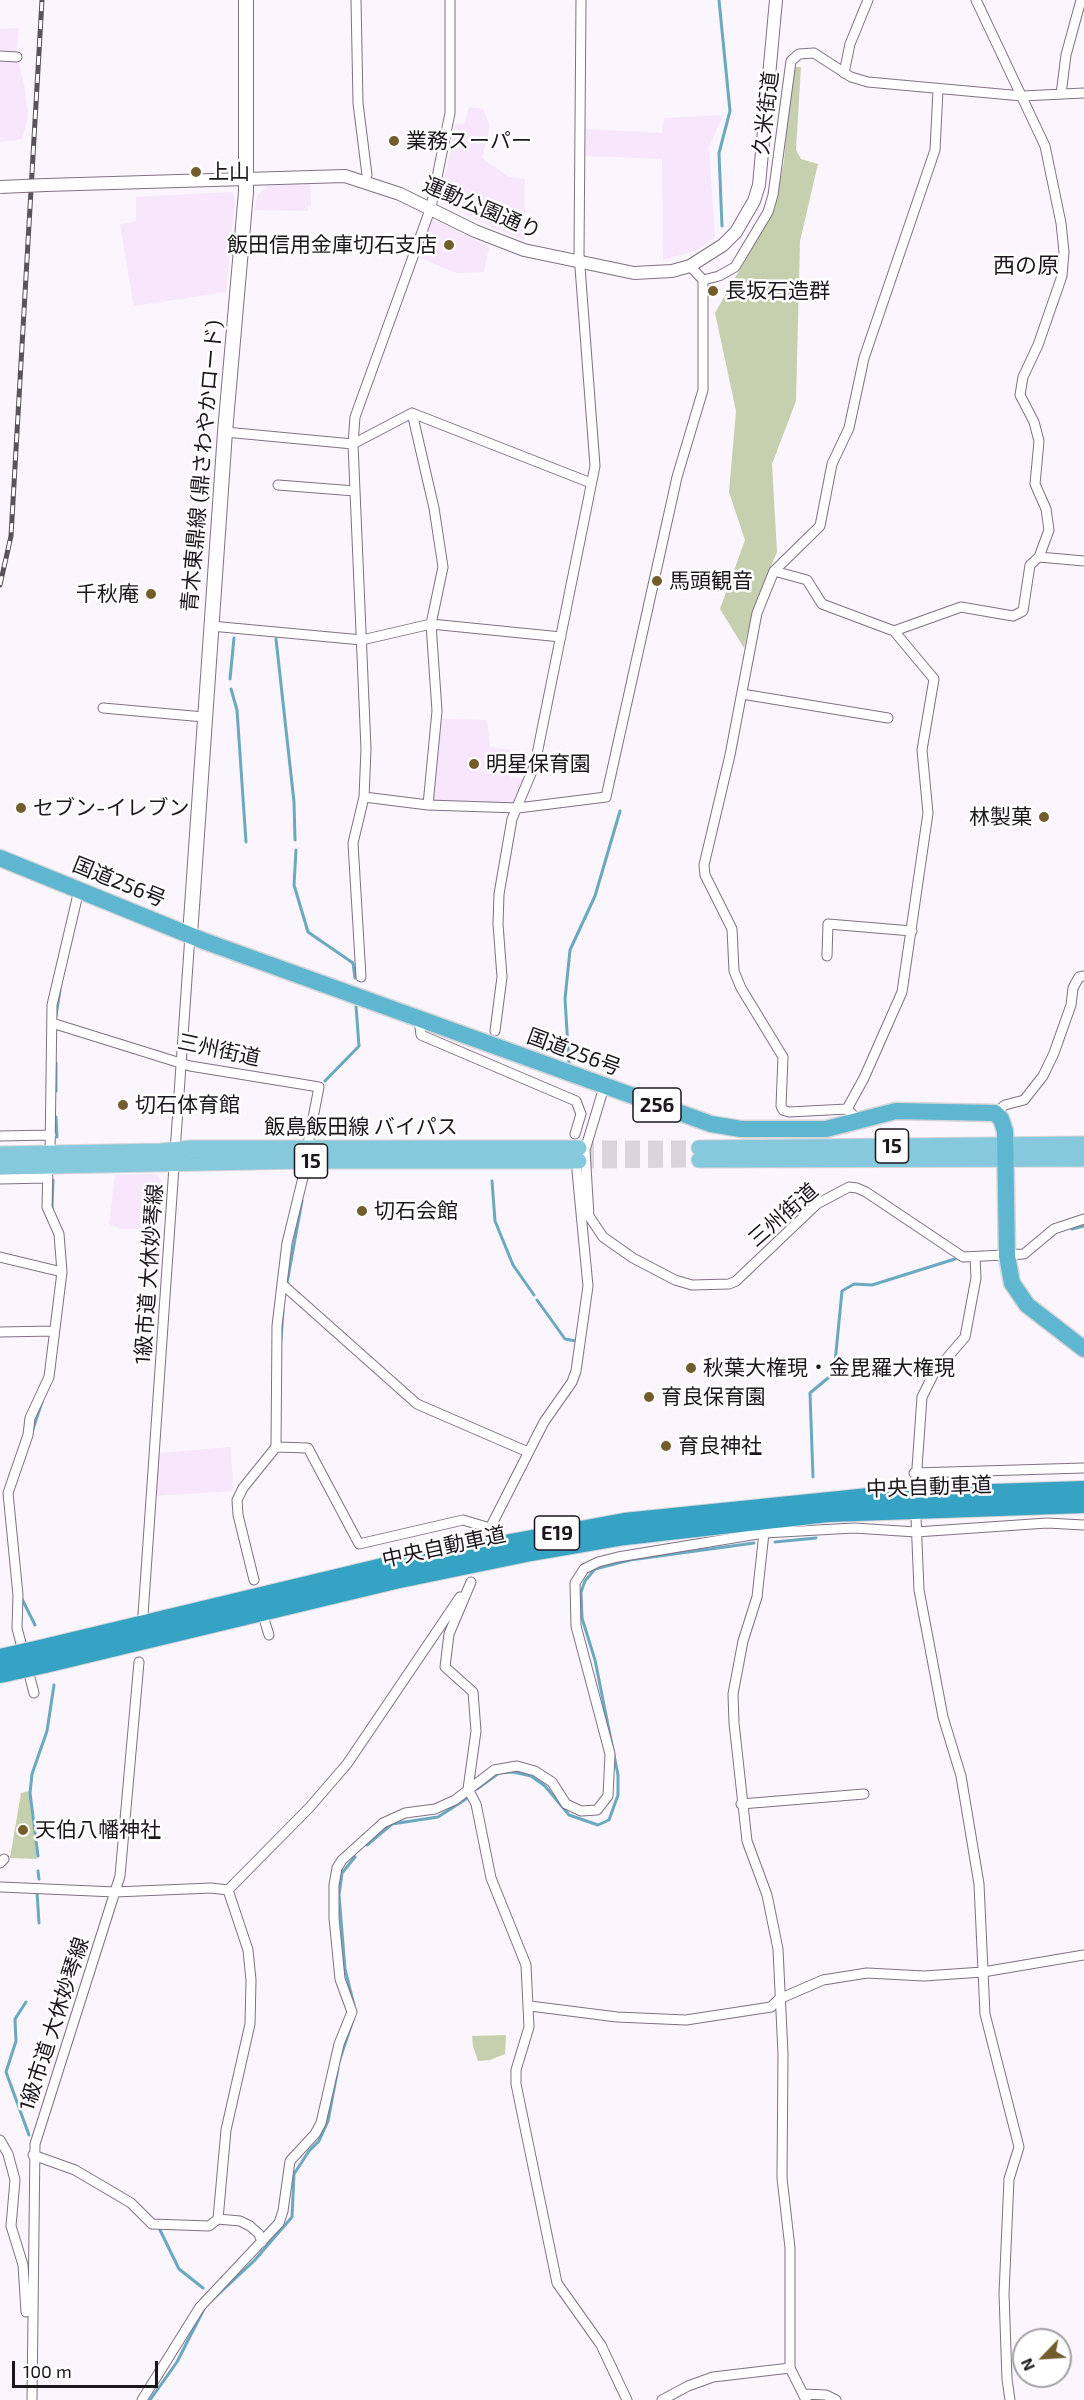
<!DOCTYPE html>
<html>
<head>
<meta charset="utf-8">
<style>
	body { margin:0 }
	#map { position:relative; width:1084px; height:2400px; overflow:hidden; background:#fbf5fd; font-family:"Exo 2",sans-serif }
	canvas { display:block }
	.north { position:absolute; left:1012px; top:2328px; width:60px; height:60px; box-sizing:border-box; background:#fff; border:2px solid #a4a2a5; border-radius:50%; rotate:245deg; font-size:16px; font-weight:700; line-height:24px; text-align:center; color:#1c161d }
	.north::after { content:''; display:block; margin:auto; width:21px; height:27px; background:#745d2d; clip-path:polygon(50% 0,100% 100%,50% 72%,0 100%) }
	.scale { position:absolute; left:12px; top:2361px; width:146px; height:27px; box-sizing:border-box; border:3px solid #1c161d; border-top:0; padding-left:8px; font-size:18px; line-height:21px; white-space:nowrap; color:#1c161d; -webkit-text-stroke:4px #fff; paint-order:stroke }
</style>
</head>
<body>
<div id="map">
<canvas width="1084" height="2400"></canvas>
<div class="north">N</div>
<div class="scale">100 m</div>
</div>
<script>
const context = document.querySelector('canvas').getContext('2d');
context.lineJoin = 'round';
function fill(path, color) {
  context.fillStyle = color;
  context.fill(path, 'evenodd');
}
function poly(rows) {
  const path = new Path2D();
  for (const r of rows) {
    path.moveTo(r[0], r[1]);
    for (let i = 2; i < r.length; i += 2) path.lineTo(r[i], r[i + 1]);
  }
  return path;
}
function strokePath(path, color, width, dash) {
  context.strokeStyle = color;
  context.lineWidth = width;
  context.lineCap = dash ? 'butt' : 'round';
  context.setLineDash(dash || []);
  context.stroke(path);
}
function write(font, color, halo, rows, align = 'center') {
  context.font = font + ' "Exo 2","Noto Sans JP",sans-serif';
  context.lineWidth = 5;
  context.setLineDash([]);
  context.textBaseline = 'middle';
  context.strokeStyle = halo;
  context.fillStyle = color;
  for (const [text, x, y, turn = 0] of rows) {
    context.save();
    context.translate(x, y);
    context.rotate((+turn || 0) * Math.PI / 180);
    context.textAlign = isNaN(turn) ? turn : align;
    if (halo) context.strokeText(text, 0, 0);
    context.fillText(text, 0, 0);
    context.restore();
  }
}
const built = poly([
	[19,28,16,54,24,84,28,117,22,139,0,142,0,29],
	[469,107,483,109,490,125,482,158,509,177,525,179,525,240,496,229,441,202,455,124,464,124],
	[723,115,709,147,715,237,697,250,663,260,662,159,585,156,586,129,662,133,664,118],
	[310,184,311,206,308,206,307,211,255,210,257,196,268,186],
	[230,192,233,193,235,199,226,292,134,306,120,225,136,221,136,197],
	[433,219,489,247,484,272,457,273,417,257],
	[441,719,487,720,490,747,511,750,511,777,526,779,516,806,433,803],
	[156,1174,161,1180,157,1229,120,1229,109,1224,115,1175],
	[231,1447,233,1491,155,1496,159,1453]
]);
const green = poly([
	[794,67,801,67,796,150,801,159,818,164,800,241,796,401,772,464,777,552,754,607,744,648,720,609,745,540,729,492,736,411,715,313,775,208,784,161,788,102],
	[29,1791,37,1859,10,1858,21,1793],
	[506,2035,505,2054,490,2060,478,2061,473,2046,472,2036]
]);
const stream = poly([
	[719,0,730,111,719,153,722,226],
	[276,639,294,802,295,840],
	[230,679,234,638],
	[231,689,237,710,246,842],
	[296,850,294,885,308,932,353,963,355,978],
	[56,1016,60,990],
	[56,1063,56,1091],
	[569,1063,565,999,570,950,595,896,620,811],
	[325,1081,359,1046,356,1006],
	[56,1117,57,1137],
	[492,1181,495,1221,513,1265,534,1295],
	[52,1209,53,1180],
	[1072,1229,1084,1226],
	[287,1283,302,1201],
	[537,1300,565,1339,576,1341],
	[281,1340,283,1310],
	[32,1432,42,1402],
	[813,1477,810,1393,834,1373,842,1291,854,1284,872,1285,955,1259],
	[775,1542,816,1538],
	[21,1597,35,1625],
	[477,1789,499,1773,513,1772,531,1776,545,1786,569,1815,598,1825,609,1820,618,1795,618,1775,595,1660,582,1618,581,1592,585,1581,595,1569,630,1560,754,1543],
	[367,1845,392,1824,438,1817,466,1799],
	[38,1856,30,1793,32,1774,47,1731,54,1685],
	[38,1871,39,1879],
	[37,1892,39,1923],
	[26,2002,15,2019,16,2041,6,2072,29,2135],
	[354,2005,345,1969,339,1895,342,1873,355,1857],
	[339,2062,353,2020],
	[159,2228,179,2269,203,2288],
	[210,2302,254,2261,292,2217,294,2174,309,2151,319,2141,328,2121,338,2068],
	[150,2400,177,2362,204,2309]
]);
const primaryTunnel = poly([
	[579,1148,699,1148],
	[579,1161,699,1160]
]);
const minor = poly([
	[356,0,358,103,367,175],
	[0,56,17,57],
	[844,73,850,44,868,0],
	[1061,94,1066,55,1081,0],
	[690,266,703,280,719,276,735,267,768,212,773,195,791,61,799,54,814,53,851,77,868,82,1022,96,1084,93],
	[412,413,434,508,443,567,431,624,437,711,428,805],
	[225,432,353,444,412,413,591,483],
	[278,485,355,491],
	[1039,557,1084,561],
	[774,571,807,580,822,604,894,631,934,679,922,750,928,813,902,992,864,1078,847,1109],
	[211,626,362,640,431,624,561,637],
	[894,631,961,607,1013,616,1023,611,1030,565,1039,557,1049,530,1046,509,1035,484,1039,441,1034,422,1020,395,1023,377,1038,345,1062,276,1064,252,1061,223,1045,146,976,0],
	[742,694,888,718],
	[103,708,204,717],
	[364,797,428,805,518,808,606,797,677,477,703,390,703,280],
	[827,956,828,924,912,931],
	[361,977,353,843,364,797,366,749,353,444,355,417,431,207,450,113,450,0],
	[419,1020,421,1035,576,1101,581,1114,575,1134],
	[52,1023,190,1066,319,1087,307,1149],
	[495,1031,502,977,498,924,499,894,512,819,535,764,595,466,579,254,581,0],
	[604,1087,585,1150,589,1216,603,1237,633,1258,675,1280,692,1285,729,1284,736,1281,817,1204,849,1187,857,1188,866,1192,963,1257,1024,1254,1054,1229,1084,1219],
	[995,1113,1005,1105,1024,1100,1043,1076,1054,1053,1071,1005,1073,988,1079,977,1084,976],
	[859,1121,847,1109,789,1112,783,1110,781,1106,783,1057,741,988,734,971,732,929,705,875,704,865,730,755,757,613,774,571,820,526,832,464,849,428,864,358,935,150,938,90],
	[0,1136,51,1135],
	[50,1154,52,1005,79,890],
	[0,1179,47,1178],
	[0,1257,62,1272],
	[282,1284,417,1404,528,1452],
	[0,1332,54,1331],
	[276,1447,308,1448,359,1544,463,1520,490,1528,544,1422,572,1382,576,1371,588,1286,577,1171],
	[914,1473,1084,1468],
	[916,1482,922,1397,934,1373,965,1337,976,1278,975,1257],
	[916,1518,919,1590,943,1717,961,1776,979,1884,985,2014,1019,2147,1009,2179,1004,2294,1007,2379,1010,2400],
	[764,1533,757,1597,743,1641,733,1694,734,1723,747,1841,767,1895,778,1949,783,2054,782,2178,790,2248,790,2368,806,2400],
	[254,1580,238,1515,237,1500,243,1488,276,1447,277,1326,282,1284,287,1243,307,1161],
	[471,1582,449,1634,445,1667,473,1692,476,1731,468,1789,476,1804,491,1878,526,1965,529,2027,516,2070,516,2084,557,2283,601,2345,627,2400],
	[143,1615,190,935],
	[265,1622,269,1635],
	[34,1693,17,1628,18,1595,8,1493,28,1435,30,1418,49,1377,62,1272,59,1234,47,1207,48,1167],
	[741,1804,864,1794],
	[0,1863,4,1859],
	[1,1887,115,1892,211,1888,228,1890],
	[228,1890,309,1808,347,1764,460,1597],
	[530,2006,617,2017,686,2020,771,2007,779,1999,823,1980,867,1973,924,1976,983,1972,1084,1955],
	[0,2140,8,2154,15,2180,11,2226,23,2265,26,2312],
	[33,2155,75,2170,131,2203,152,2224,209,2226,218,2219,226,2130,250,2024,251,1980,248,1950,228,1890],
	[218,2219,240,2221,250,2226,259,2234,262,2242],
	[804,2394,826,2395,836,2400],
	[32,2400,35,2144,120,1876,139,1662],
	[142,2400,200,2307,279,2223,283,2211,290,2161,315,2134,321,2123,339,2044,352,2012,340,1979,334,1918,334,1885,337,1868,342,1860,383,1823,405,1813,435,1809,455,1800,494,1770,517,1766,535,1771,552,1782,566,1804,581,1811,597,1810,608,1796,610,1754,576,1626,575,1583,584,1569,598,1562,618,1557,764,1533,854,1528,916,1532,1047,1523,1084,1525],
	[662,2400,688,2386,713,2377,790,2368]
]);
const tertiary = poly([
	[46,185,345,176,400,194,475,231,524,250,634,273,672,271,690,266,723,245,736,232,754,201,759,185,776,0]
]);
const secondary = poly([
	[190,935,225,432,246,192,246,0]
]);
const primary = poly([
	[699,1148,1084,1144],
	[0,1154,161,1151,191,1148,579,1148],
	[699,1160,1084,1159],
	[0,1167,307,1161,579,1161]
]);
const trunk = poly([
	[0,858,204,941,711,1124,741,1129,826,1129,896,1111,995,1113,1001,1119,1005,1131,1007,1256,1012,1283,1027,1305,1084,1349]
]);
const motorway = poly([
	[40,1649,391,1565,624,1522,869,1497,1084,1490],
	[45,1664,395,1580,526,1553,625,1536,828,1513,1084,1504]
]);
const rail = poly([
	[0,585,11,536,42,0]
]);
const tertiaryBridge = poly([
	[0,187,46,185]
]);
const motorwayBridge = poly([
	[0,1658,40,1649],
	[0,1674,45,1664]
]);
const markers = [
	[394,141,6,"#745d2d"],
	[196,172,6,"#745d2d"],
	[449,245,6,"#745d2d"],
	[713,291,6,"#745d2d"],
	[657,581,6,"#745d2d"],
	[151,594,6,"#745d2d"],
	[474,764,6,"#745d2d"],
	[21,808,6,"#745d2d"],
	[1044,817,6,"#745d2d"],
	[123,1105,6,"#745d2d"],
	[362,1211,6,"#745d2d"],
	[691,1368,6,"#745d2d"],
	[649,1397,6,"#745d2d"],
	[666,1446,6,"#745d2d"],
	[23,1830,6,"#745d2d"]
];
const shields = [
	[657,1105,48],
	[892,1146,33],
	[311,1161,33],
	[557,1533,45]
];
const shieldNames = [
	["256",657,1105],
	["15",892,1146],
	["15",311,1161],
	["E19",557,1533]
];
const streetNames = [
	["久米街道",766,113,-83],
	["運動公園通り",482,208,23],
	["青木東鼎線 (鼎さわやかロード)",202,466,-85],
	["国道256号",119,882,22],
	["三州街道",219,1050,12],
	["国道256号",574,1052,20],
	["飯島飯田線 バイパス",361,1127],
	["三州街道",783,1215,-41],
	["1級市道 大休妙琴線",149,1274,-86],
	["中央自動車道",929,1487,-2],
	["中央自動車道",444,1547,-12],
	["1級市道 大休妙琴線",54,2024,-72]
];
const poiNames = [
	["業務スーパー",406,141],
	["上山",208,172],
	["飯田信用金庫切石支店",437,245,"right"],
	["長坂石造群",725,291],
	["馬頭観音",669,581],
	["千秋庵",139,594,"right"],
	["明星保育園",486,764],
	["セブン-イレブン",33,808],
	["林製菓",1032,817,"right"],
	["切石体育館",135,1105],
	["切石会館",374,1211],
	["秋葉大権現・金毘羅大権現",703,1368],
	["育良保育園",661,1397],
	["育良神社",678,1446],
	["天伯八幡神社",35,1830]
];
const neighbourhoodNames = [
	["西の原",1026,266]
];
fill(built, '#f7e6fc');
fill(green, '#c7d0ae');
strokePath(stream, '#6ba9c1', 3);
strokePath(primaryTunnel, '#dad4db', 15, [15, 8]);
strokePath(minor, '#807184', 11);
strokePath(tertiary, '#807184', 14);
strokePath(secondary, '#807184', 16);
strokePath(primary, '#d6d5d6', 17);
strokePath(trunk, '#d6d5d6', 19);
strokePath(motorway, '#d6d5d6', 20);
strokePath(minor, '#fff', 9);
strokePath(tertiary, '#fff', 12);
strokePath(secondary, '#fff', 14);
strokePath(primary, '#86c8dc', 15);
strokePath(trunk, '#5eb6d0', 16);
strokePath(motorway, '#36a3c4', 18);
strokePath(rail, '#59535a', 5);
strokePath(rail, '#fff', 3, [9]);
strokePath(tertiaryBridge, '#807184', 14, []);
strokePath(motorwayBridge, '#d6d5d6', 20, []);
strokePath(tertiaryBridge, '#fff', 12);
strokePath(motorwayBridge, '#36a3c4', 18);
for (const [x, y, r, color] of markers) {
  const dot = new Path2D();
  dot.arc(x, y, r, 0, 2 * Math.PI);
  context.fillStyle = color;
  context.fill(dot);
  strokePath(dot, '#fff', 2);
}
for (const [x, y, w] of shields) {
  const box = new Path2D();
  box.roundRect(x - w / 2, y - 17, w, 34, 4.5);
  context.fillStyle = '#fff';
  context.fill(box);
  strokePath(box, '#1c161d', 1.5);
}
write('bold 20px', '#1c161d', null, shieldNames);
write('21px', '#1c161d', '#fff', streetNames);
write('21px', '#1c161d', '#fff', poiNames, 'left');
write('22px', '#1c161d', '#fff', neighbourhoodNames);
</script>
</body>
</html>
